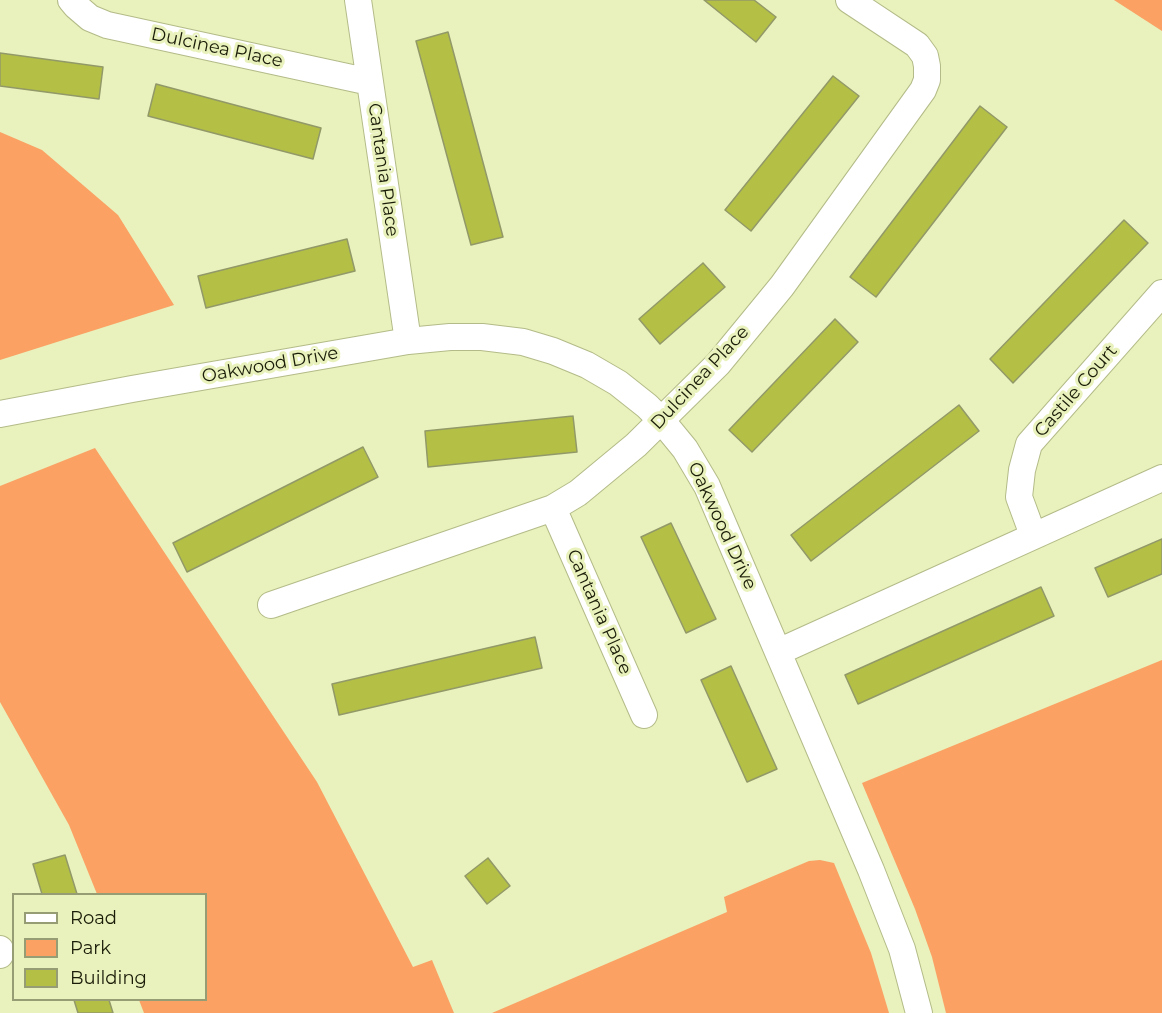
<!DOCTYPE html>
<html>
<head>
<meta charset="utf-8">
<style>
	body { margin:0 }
	#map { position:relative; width:1162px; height:1013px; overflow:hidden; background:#e9f1bc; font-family:Montserrat,sans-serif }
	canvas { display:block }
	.legend { position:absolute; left:12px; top:893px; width:195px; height:108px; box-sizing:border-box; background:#e9f1bc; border:2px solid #969c74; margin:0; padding:8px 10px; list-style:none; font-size:18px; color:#1a1c08 }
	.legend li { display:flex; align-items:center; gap:12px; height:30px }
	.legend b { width:30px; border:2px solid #969c74 }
</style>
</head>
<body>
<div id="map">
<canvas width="1162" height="1013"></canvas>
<ul class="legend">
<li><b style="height:8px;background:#fff"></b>Road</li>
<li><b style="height:16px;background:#faa163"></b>Park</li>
<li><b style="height:16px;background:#b4c045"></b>Building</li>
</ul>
</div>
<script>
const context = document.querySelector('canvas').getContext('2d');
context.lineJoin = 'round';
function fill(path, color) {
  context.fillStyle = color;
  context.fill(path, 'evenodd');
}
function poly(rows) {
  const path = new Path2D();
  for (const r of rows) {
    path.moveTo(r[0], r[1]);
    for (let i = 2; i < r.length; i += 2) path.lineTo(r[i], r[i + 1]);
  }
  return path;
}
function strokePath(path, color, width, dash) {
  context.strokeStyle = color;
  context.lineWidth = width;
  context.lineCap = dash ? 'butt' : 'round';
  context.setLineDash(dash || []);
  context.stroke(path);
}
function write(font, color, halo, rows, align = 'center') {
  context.font = font + ' Montserrat,sans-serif';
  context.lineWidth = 6;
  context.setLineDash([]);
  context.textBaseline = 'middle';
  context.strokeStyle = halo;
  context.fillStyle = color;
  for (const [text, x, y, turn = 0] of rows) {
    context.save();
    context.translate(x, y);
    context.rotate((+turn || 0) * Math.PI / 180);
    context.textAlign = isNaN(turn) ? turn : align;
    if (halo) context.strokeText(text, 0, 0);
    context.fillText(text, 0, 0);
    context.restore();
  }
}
const green = poly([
	[1114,0,1162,0,1162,31],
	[0,132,42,150,118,215,174,305,0,360],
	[95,448,317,782,413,967,432,960,454,1013,144,1013,139,1000,206,1000,206,894,97,894,69,825,0,702,0,486],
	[1162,660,1162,1013,946,1013,932,957,915,909,862,783],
	[820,860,834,863,871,953,889,1013,492,1013,727,912,724,897,809,861]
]);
const building = poly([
	[704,0,754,0,776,17,756,42,704,0],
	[448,32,503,237,471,245,416,41,448,32],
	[0,53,103,67,99,99,0,86,0,53],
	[833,76,859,96,751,231,725,210,833,76],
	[156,84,321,128,313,159,148,116,156,84],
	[980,106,1007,127,876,297,850,277,980,106],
	[1124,220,1148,243,1013,383,990,359,1124,220],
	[347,239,355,271,206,308,198,276,347,239],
	[703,263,725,287,660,344,639,319,703,263],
	[835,319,858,342,752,452,729,430,835,319],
	[959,405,979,431,811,561,791,535,959,405],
	[573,416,577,452,428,467,425,431,573,416],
	[363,447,378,477,187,572,173,543,363,447],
	[671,523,716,619,686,633,641,537,671,523],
	[1162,539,1162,574,1108,597,1095,568,1162,539],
	[1041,587,1054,616,858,704,845,675,1041,587],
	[535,637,542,668,339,715,332,684,535,637],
	[731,666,777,769,747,782,701,680,731,666],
	[65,855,77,894,42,894,33,864,65,855],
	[488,858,510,886,487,904,465,876,488,858],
	[74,1000,109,1000,113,1013,78,1013,74,1000]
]);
const minor = poly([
	[71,0,76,6,90,18,107,25,370,82],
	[358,0,408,341],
	[0,414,132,389,408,341,450,337,482,337,523,342,553,351,587,365,618,383,647,406,662,421,685,449,707,486,871,870,902,949,919,1013],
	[553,508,644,715],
	[1033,535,1019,497,1022,470,1029,444,1162,293],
	[271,605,553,508,578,493,636,445,718,364,782,286,923,90,927,80,927,66,925,56,917,45,849,0],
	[778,652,1162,478],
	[0,949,0,955]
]);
const streetNames = [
	["Dulcinea Place",217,48,12],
	["Cantania Place",383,170,82],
	["Oakwood Drive",270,365,-10],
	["Dulcinea Place",700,378,-47],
	["Castile Court",1076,391,-49],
	["Oakwood Drive",722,526,65],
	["Cantania Place",599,612,66]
];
fill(green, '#faa163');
fill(building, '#b4c045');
strokePath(building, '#929968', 1.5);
strokePath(minor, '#b4bb88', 28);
strokePath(minor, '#fff', 26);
write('18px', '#1a1c08', '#e9f1bc', streetNames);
</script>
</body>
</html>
